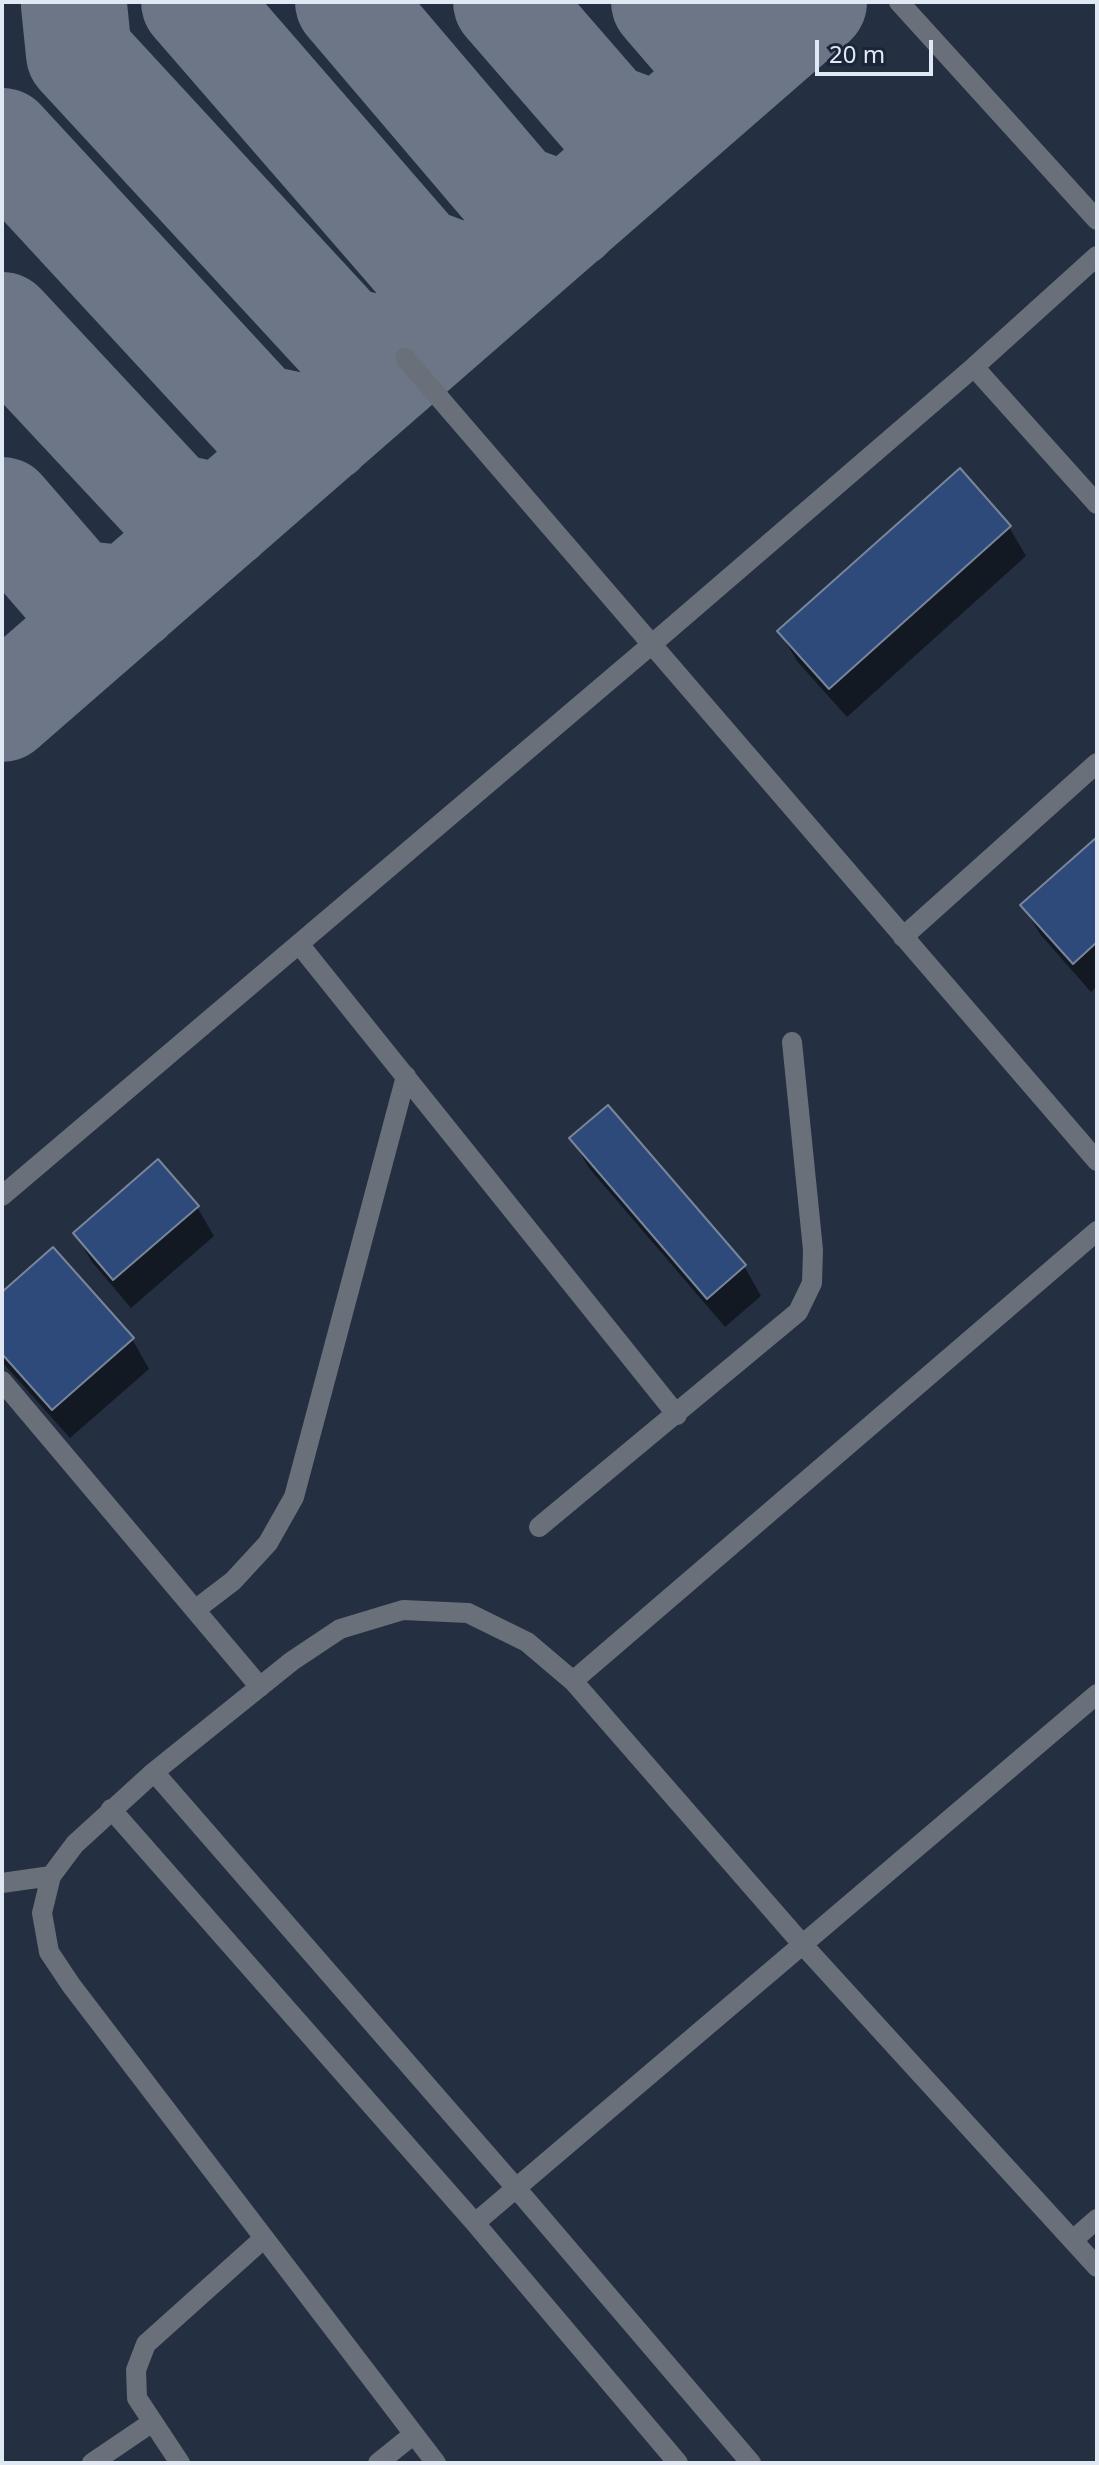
<!DOCTYPE html>
<html>
<head>
<meta charset="utf-8">
<style>
	body { margin:0 }
	#map { position:relative; width:1099px; height:2465px; overflow:hidden; background:#242f41; font-family:"Noto Sans",sans-serif }
	canvas { display:block }
	.frame { position:absolute; inset:0; border:4px solid #e0e8f4; pointer-events:none }
	.scale { position:absolute; left:815px; top:40px; width:118px; height:36px; box-sizing:border-box; border:4px solid #e0e8f4; border-top:0; padding-left:10px; font-size:24px; line-height:28px; white-space:nowrap; color:#e0e8f4; -webkit-text-stroke:6px #1b2537; paint-order:stroke }
</style>
</head>
<body>
<div id="map">
<canvas width="1099" height="2465"></canvas>
<div class="frame"></div>
<div class="scale">20 m</div>
</div>
<script>
const context = document.querySelector('canvas').getContext('2d');
context.lineJoin = 'round';
function fill(path, color) {
  context.fillStyle = color;
  context.fill(path, 'evenodd');
}
function poly(rows) {
  const path = new Path2D();
  for (const r of rows) {
    path.moveTo(r[0], r[1]);
    for (let i = 2; i < r.length; i += 2) path.lineTo(r[i], r[i + 1]);
  }
  return path;
}
function strokePath(path, color, width, dash) {
  context.strokeStyle = color;
  context.lineWidth = width;
  context.lineCap = dash ? 'butt' : 'round';
  context.setLineDash(dash || []);
  context.stroke(path);
}
const shadow = poly([
	[1009,527,1026,556,847,717,797,661,780,632],
	[1097,839,1097,986,1091,992,1040,934,1023,905],
	[572,1139,744,1266,761,1296,725,1327,589,1168],
	[197,1207,214,1236,131,1308,92,1262,75,1233],
	[2,1295,132,1339,149,1369,70,1438,2,1362]
]);
const taxiway = poly([
	[194,2,418,260,488,286],
	[348,2,514,197,568,217],
	[506,2,605,116,660,136],
	[664,2,701,45,748,59],
	[74,5,79,54,343,340,409,355],
	[2,141,257,417,322,431],
	[2,325,171,506,223,517],
	[2,510,74,593,129,599],
	[2,709,814,2]
]);
const building = poly([
	[960,468,1011,526,829,689,777,631,960,468],
	[1097,837,1097,942,1073,964,1020,905,1097,837],
	[608,1105,746,1265,707,1299,569,1138,608,1105],
	[158,1159,199,1206,113,1280,73,1233,158,1159],
	[53,1247,134,1338,52,1410,2,1354,2,1292,53,1247]
]);
const minor = poly([
	[899,2,1097,220],
	[405,358,1097,1161],
	[974,367,1097,504],
	[903,937,1097,763],
	[299,944,677,1415],
	[2,1196,651,645,974,367,1097,256],
	[2,1381,260,1687],
	[539,1527,798,1312,812,1283,813,1250,792,1042],
	[195,1610,233,1581,268,1543,294,1497,406,1076],
	[573,1681,1097,1231],
	[154,1772,516,2188,751,2463],
	[111,1809,475,2223,678,2463],
	[2,1883,51,1876],
	[475,2223,1097,1694],
	[1073,2240,1097,2219],
	[92,2463,151,2423],
	[180,2463,137,2398,136,2370,146,2344,263,2239],
	[378,2463,414,2434],
	[436,2463,71,1985,49,1952,42,1913,51,1876,75,1844,154,1772,292,1661,340,1629,403,1610,468,1613,527,1642,573,1681,803,1945,1097,2267]
]);
fill(shadow, '#0007');
strokePath(taxiway, '#6c7686', 106);
fill(building, '#2e4a7a');
strokePath(building, '#78859b', 2);
strokePath(minor, '#6a707a', 20);
</script>
</body>
</html>
